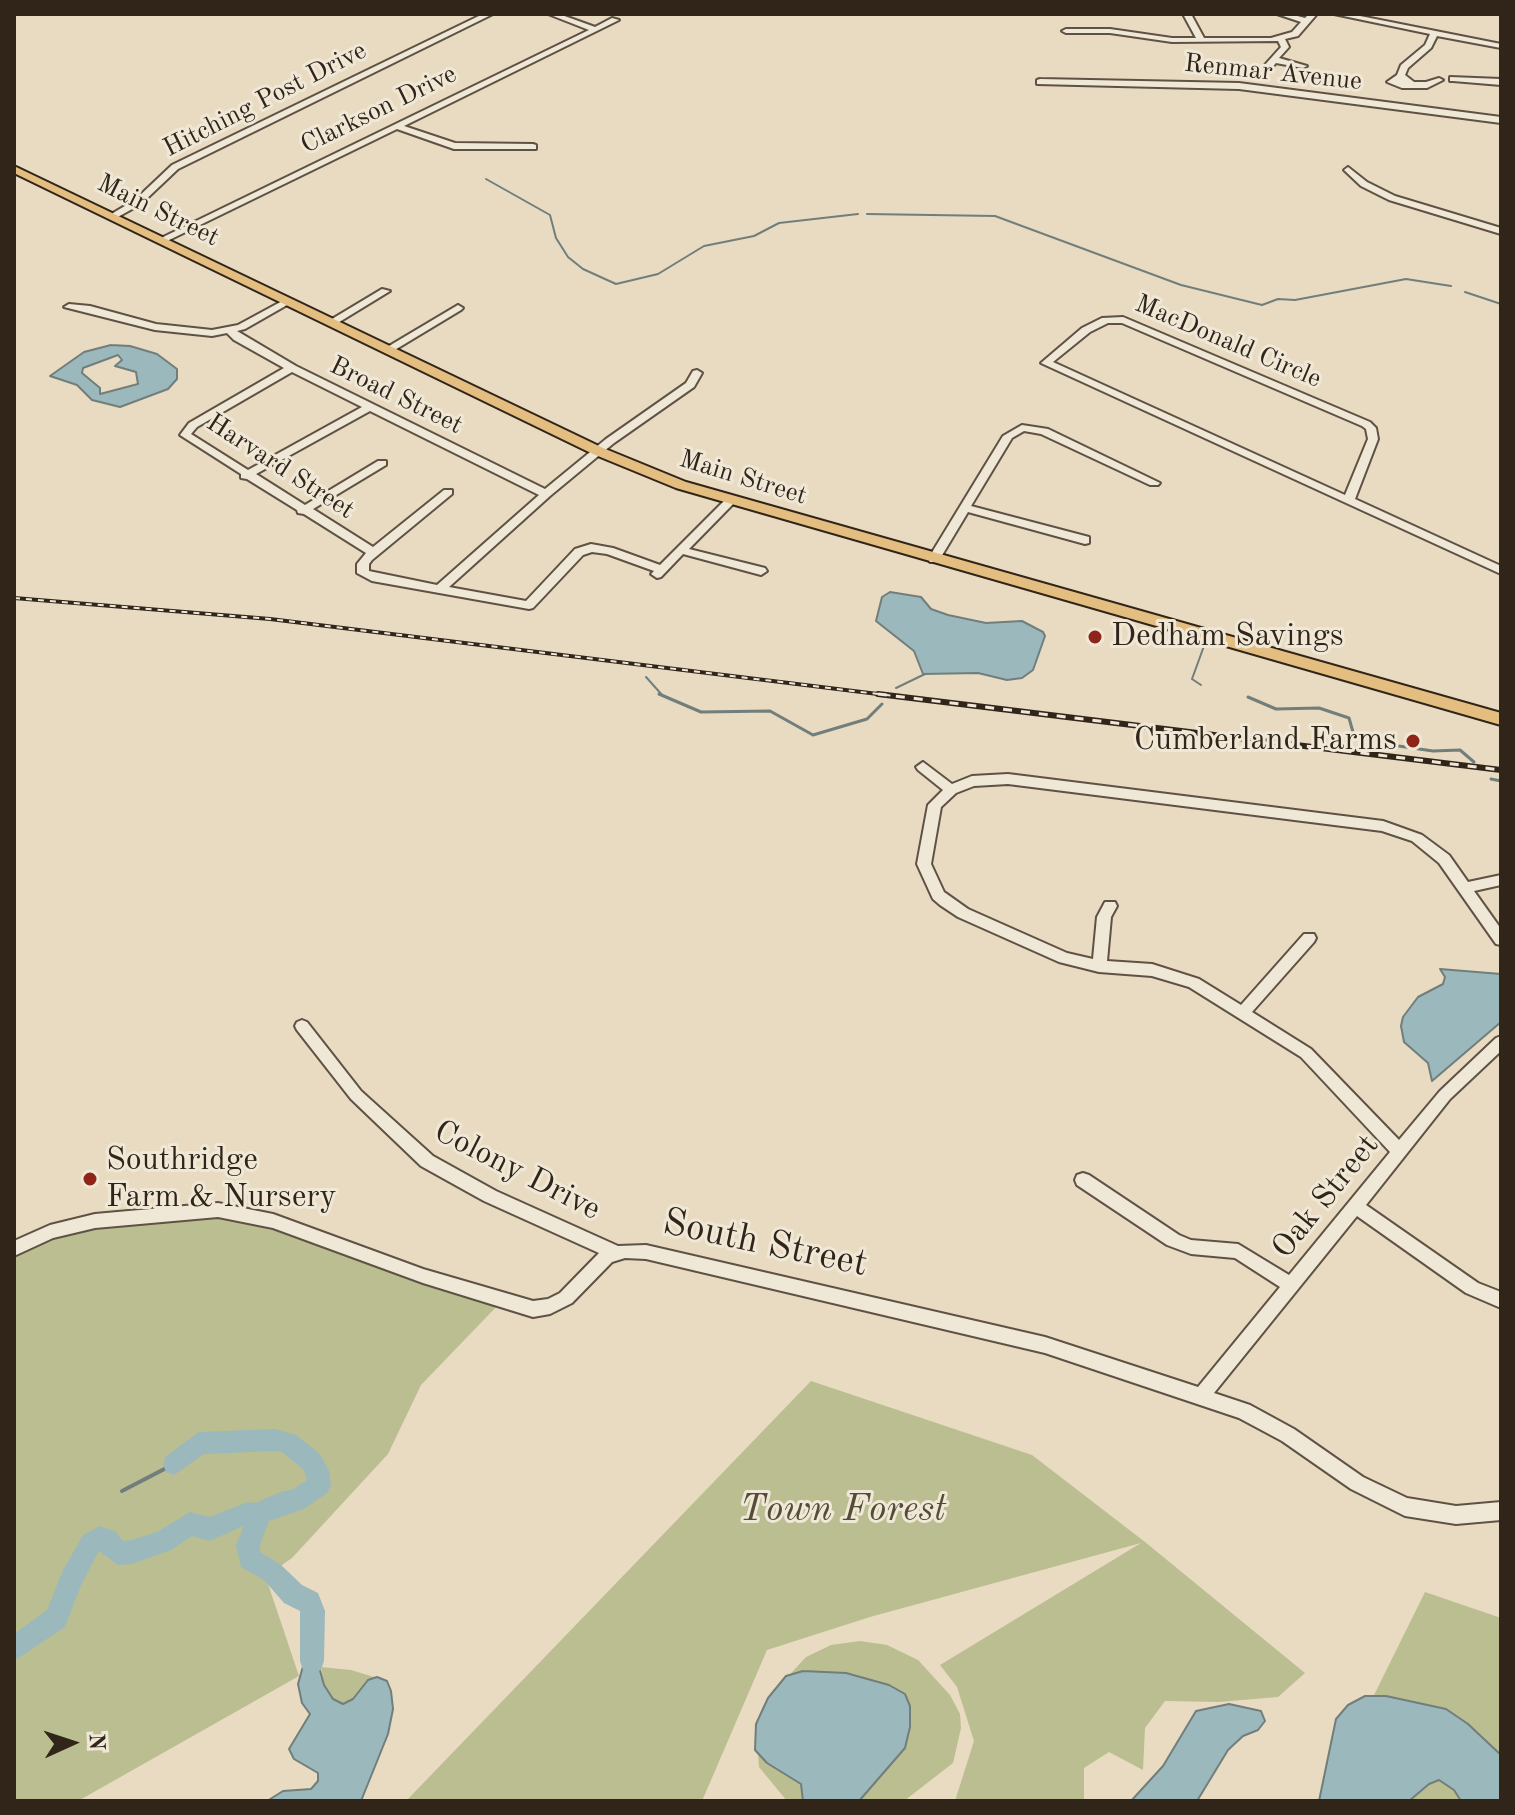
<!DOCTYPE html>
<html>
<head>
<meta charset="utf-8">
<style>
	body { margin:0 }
	#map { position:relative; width:1515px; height:1815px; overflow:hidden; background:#e8dbc1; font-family:"Old Standard TT",serif }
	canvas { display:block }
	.frame { position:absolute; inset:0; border:16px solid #31251a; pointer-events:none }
	.north { position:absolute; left:32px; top:1703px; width:80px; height:80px; -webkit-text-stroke:6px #f0e8d7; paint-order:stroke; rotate:87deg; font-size:22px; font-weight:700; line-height:32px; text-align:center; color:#31251a }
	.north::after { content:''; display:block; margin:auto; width:28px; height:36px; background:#31251a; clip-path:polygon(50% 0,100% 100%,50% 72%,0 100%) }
</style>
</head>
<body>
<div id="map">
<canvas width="1515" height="1815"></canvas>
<div class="frame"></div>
<div class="north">N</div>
</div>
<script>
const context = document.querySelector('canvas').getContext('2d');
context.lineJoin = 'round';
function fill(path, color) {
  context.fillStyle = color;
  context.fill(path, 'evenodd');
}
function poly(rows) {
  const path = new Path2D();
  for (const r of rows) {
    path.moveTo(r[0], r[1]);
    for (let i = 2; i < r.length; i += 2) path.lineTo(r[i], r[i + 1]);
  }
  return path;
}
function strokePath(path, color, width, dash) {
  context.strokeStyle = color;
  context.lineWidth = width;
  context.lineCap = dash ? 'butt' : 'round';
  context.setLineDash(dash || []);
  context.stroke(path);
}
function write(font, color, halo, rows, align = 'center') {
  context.font = font + ' "Old Standard TT",serif';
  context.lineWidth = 6;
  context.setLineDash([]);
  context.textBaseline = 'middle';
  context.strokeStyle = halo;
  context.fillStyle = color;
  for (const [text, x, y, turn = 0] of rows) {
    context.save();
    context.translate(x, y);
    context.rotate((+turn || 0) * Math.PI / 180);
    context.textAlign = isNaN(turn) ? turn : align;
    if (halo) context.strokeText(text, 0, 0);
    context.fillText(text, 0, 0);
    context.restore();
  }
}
const green = poly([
	[238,1213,501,1302,421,1385,388,1454,292,1558,272,1572,263,1569,299,1676,78,1801,14,1801,14,1249,50,1232],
	[811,1381,1032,1455,1145,1542,1305,1673,1278,1697,1219,1702,1165,1701,1145,1728,1143,1770,1109,1752,1084,1768,1084,1801,955,1801,974,1741,957,1687,940,1665,1141,1543,870,1617,767,1650,702,1801,406,1801],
	[1425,1592,1501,1618,1501,1801,1346,1801,1334,1776],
	[860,1641,887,1645,918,1660,950,1695,960,1714,961,1728,953,1763,904,1801,850,1801,801,1784,803,1801,787,1801,759,1767,756,1724,768,1698,806,1657,831,1645],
	[321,1667,351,1670,387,1681,393,1709,388,1734,353,1699,343,1705,333,1699,324,1685]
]);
const water = poly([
	[111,345,130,346,157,354,177,369,177,379,168,389,120,407,92,400,77,385,50,376,84,352,111,345],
	[118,355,122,360,115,366,136,372,138,384,100,394,100,388,82,373,83,368,118,355],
	[890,592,921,597,931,609,948,615,986,623,1022,621,1043,632,1045,636,1033,670,1022,678,1007,680,978,673,923,674,914,651,876,621,882,597,890,592],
	[1440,969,1501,974,1501,1022,1432,1081,1428,1063,1404,1042,1401,1026,1403,1017,1418,997,1443,984,1445,977,1440,969],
	[311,1638,324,1685,333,1699,343,1704,353,1699,368,1680,377,1677,387,1681,391,1691,393,1709,388,1734,361,1801,267,1801,283,1791,311,1789,318,1781,318,1773,294,1759,289,1749,310,1714,302,1703,298,1684,311,1638],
	[803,1671,846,1673,889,1685,905,1694,910,1706,910,1727,905,1748,859,1801,803,1801,801,1784,767,1763,755,1750,756,1724,768,1698,786,1676,803,1671],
	[1365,1696,1386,1696,1446,1709,1468,1724,1501,1755,1501,1801,1461,1801,1454,1790,1439,1780,1429,1784,1409,1801,1319,1801,1336,1719,1348,1705,1365,1696],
	[1229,1704,1261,1711,1265,1721,1258,1730,1243,1736,1228,1750,1197,1801,1131,1801,1163,1766,1196,1711,1229,1704]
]);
const streamFar2 = poly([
	[486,179,550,215,556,238,568,257,583,269,616,284,658,274,704,246,754,236,779,223,858,214],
	[867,214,995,216,1181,285,1262,305,1278,299,1295,300,1406,279,1451,286],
	[1465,292,1501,304],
	[646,677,663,696],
	[1201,685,1192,679,1204,646],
	[896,688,925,674]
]);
const streamFar1 = poly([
	[659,694,701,712,770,711,813,735,867,719,882,704],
	[1248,697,1276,709,1319,708,1349,718,1353,732,1371,742,1433,751,1460,750,1474,762],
	[1491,779,1501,781]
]);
const stream = poly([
	[122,1491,174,1464]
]);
const river = poly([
	[275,1429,296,1435,320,1454,329,1471,331,1485,327,1493,304,1509,269,1521,260,1545,260,1552,280,1564,302,1585,318,1593,325,1611,324,1661,321,1670,312,1673,303,1670,300,1661,300,1611,284,1603,264,1580,241,1567,236,1545,244,1526,209,1541,192,1536,171,1550,132,1564,118,1565,99,1551,81,1585,65,1627,14,1661,14,1634,47,1610,63,1570,83,1535,100,1526,116,1532,123,1541,132,1540,157,1532,190,1512,209,1517,248,1502,255,1503,283,1491,292,1490,307,1480,304,1470,282,1452,275,1451,204,1454,174,1475,166,1472,163,1464,166,1456,199,1432,275,1429]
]);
const minor = poly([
	[483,14,493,14,178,169,141,204,116,218,108,216,135,200,172,165,483,14],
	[548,14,559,14,595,27,612,18,619,20,404,126,455,143,533,144,536,145,536,149,454,149,397,129,165,242,157,240,589,30,548,14],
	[1183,14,1191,14,1204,38,1271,38,1292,32,1301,22,1277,14,1290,14,1305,18,1309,14,1317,14,1298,36,1285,39,1289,47,1279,58,1307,66,1303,68,1276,63,1269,71,1263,71,1263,67,1281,47,1278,41,1172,42,1110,33,1066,33,1062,31,1066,29,1110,29,1172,38,1196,38,1183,14],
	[1334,14,1350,14,1501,44,1501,48,1437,36,1431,48,1408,68,1405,75,1414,82,1426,82,1439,78,1443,80,1427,88,1402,88,1387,82,1397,75,1401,65,1425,45,1430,34,1334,14],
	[1450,77,1501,79,1501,85,1453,81,1450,81,1450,77],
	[1040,79,1239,83,1501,117,1501,123,1239,89,1037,84,1037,80,1040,79],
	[1348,167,1367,182,1395,196,1501,228,1501,234,1389,200,1361,186,1344,170,1348,167],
	[382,289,390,291,336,324,327,322,382,289],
	[286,299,294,301,245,329,237,331,296,366,545,489,606,439,686,383,693,371,697,370,702,373,694,387,614,443,550,496,449,587,526,601,575,549,591,544,613,548,660,565,726,499,730,498,734,499,734,503,689,549,765,568,767,571,761,575,683,554,661,577,657,578,651,574,654,571,607,554,592,552,583,555,533,608,529,609,372,581,357,573,357,564,366,553,304,514,298,513,297,510,247,479,241,478,241,474,180,435,189,423,284,368,234,340,227,333,212,336,155,330,64,307,69,304,90,306,156,324,212,330,238,325,286,299],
	[292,372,362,407,248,470,191,434,197,427,292,372],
	[370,411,539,495,437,585,369,571,369,564,372,560,452,494,452,490,444,490,373,547,313,509,386,465,386,461,378,461,305,505,256,474,370,411],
	[458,305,463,308,461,310,393,351,384,349,458,305],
	[1123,317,1370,422,1376,428,1378,439,1355,499,1501,566,1501,574,1041,363,1082,328,1102,318,1123,317],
	[1108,323,1122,323,1362,426,1366,429,1368,439,1345,495,1053,362,1090,332,1108,323],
	[1022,425,1048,429,1160,483,1158,485,1150,485,1041,434,1024,431,1012,438,971,506,1089,537,1089,543,1085,544,968,512,938,562,930,562,928,559,1003,436,1022,425],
	[923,762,952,784,972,776,1008,774,1383,821,1422,835,1449,855,1468,882,1501,875,1501,885,1474,891,1501,929,1501,945,1496,944,1439,863,1412,841,1382,831,1008,784,974,786,956,793,941,807,931,864,944,892,968,909,1067,953,1093,959,1097,917,1105,902,1115,902,1117,906,1111,917,1107,961,1152,964,1199,979,1241,1005,1304,934,1314,934,1316,938,1314,942,1252,1012,1311,1049,1399,1140,1440,1091,1496,1038,1501,1036,1501,1051,1450,1099,1366,1205,1478,1283,1501,1292,1501,1308,1466,1293,1357,1216,1214,1393,1250,1405,1294,1429,1363,1477,1407,1498,1456,1506,1501,1502,1501,1520,1456,1524,1405,1516,1351,1489,1282,1441,1239,1418,1045,1353,646,1259,625,1258,612,1262,572,1303,550,1314,533,1317,423,1283,273,1228,218,1217,95,1228,53,1238,14,1256,14,1241,50,1225,95,1214,218,1203,273,1214,423,1269,533,1301,548,1299,560,1293,599,1253,484,1201,421,1166,351,1099,297,1030,295,1026,297,1022,302,1020,307,1022,361,1091,433,1156,496,1191,618,1246,646,1245,1045,1337,1198,1387,1280,1287,1235,1258,1191,1254,1167,1245,1077,1185,1075,1180,1077,1175,1083,1173,1089,1175,1179,1235,1191,1240,1238,1244,1289,1275,1390,1152,1301,1057,1189,987,1152,976,1099,972,1059,962,958,917,940,905,933,899,917,864,928,805,943,790,918,770,916,767,923,762]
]);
const major = poly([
	[14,166,603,448,686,482,1501,713,1501,725,676,488,593,454,14,173,14,166]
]);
const railFar1 = poly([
	[14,598,270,619,894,696]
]);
const rail = poly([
	[878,694,1501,770]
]);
const markers = [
	[1095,637,8,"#8f2418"],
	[1413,741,8,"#8f2418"],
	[90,1179,8,"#8f2418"]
];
const farStreetnames = [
	["Renmar Avenue",1273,73,6],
	["Hitching Post Drive",265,100,-27],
	["Clarkson Drive",379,110,-26],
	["Main Street",158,211,26],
	["MacDonald Circle",1228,342,23],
	["Broad Street",396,396,26],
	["Harvard Street",280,467,33],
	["Main Street",743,478,17]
];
const poiNames = [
	["Dedham Savings",1111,637],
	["Cumberland Farms",1397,741,"right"],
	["Southridge",106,1161],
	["Farm & Nursery",106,1198]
];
const streetNames = [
	["Colony Drive",517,1171,27],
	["Oak Street",1326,1197,-51]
];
const nearStreetnames = [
	["South Street",765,1244,12]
];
const nearParknames = [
	["Town Forest",843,1510]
];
fill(green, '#bbbe90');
fill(water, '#9bb9bc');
strokePath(water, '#717e7b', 2);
strokePath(streamFar2, '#717e7b', 2);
strokePath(streamFar1, '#717e7b', 3);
strokePath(stream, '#717e7b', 4);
fill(river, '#9bb9bc');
strokePath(minor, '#5f5244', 4);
strokePath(major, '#31251a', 4);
fill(minor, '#f0e8d7');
fill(major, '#e4be80');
strokePath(railFar1, '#31251a', 4);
strokePath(rail, '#31251a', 6);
strokePath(railFar1, '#f0e8d7', 2, [6]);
strokePath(rail, '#f0e8d7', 3, [9]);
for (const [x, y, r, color] of markers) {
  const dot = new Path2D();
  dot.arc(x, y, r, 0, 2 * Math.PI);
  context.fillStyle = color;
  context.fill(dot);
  strokePath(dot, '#f0e8d7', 3);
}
write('26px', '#31251a', '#f0e8d7', farStreetnames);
write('32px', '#31251a', '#f0e8d7', poiNames, 'left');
write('32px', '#31251a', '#f0e8d7', streetNames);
write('38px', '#31251a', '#f0e8d7', nearStreetnames);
write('italic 38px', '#544b38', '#f0e8d7', nearParknames);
</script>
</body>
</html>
